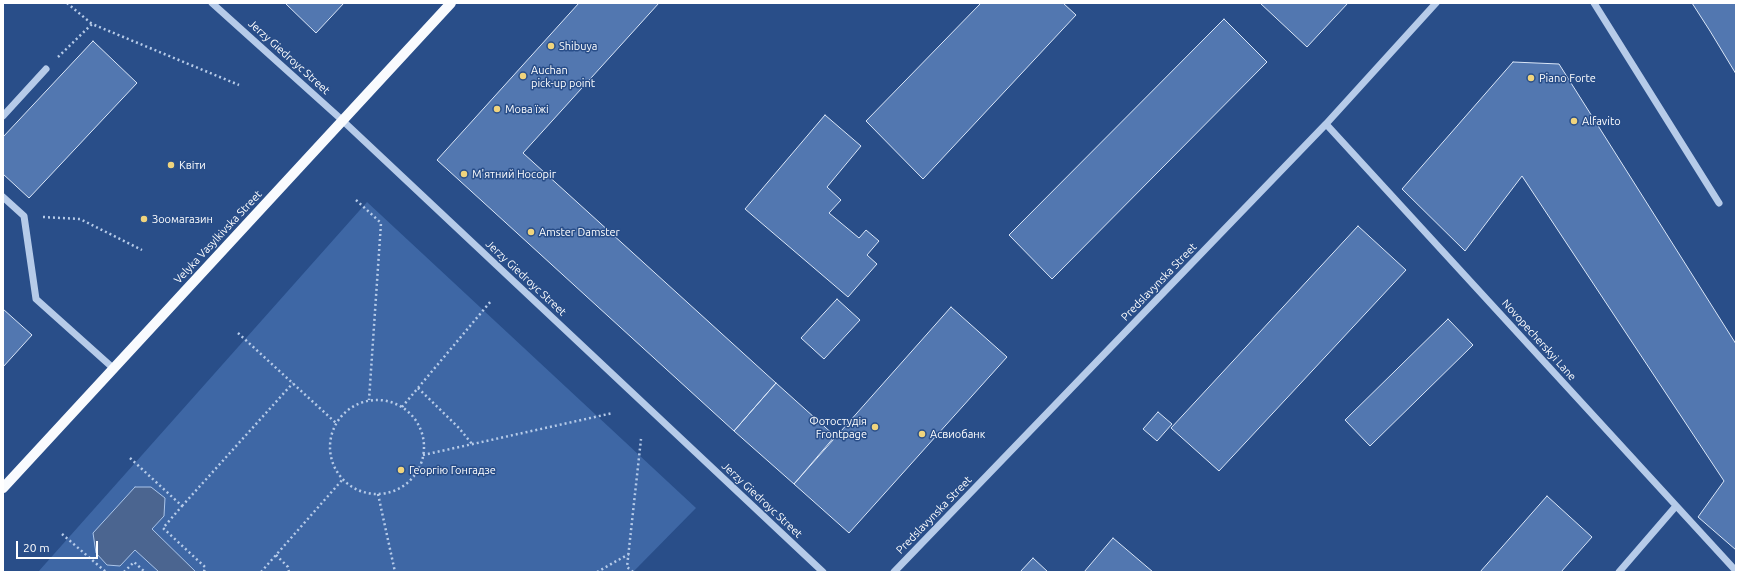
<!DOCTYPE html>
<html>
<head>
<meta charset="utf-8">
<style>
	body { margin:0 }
	#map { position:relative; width:1739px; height:575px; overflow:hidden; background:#294e89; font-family:Ubuntu,sans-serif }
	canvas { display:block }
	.frame { position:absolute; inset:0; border:4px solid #fff; pointer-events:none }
	.scale { position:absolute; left:16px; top:541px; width:82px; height:18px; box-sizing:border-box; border:2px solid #fff; border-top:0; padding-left:5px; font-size:12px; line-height:14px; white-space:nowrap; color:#fff; -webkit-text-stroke:3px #294e89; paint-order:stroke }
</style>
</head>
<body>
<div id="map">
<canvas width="1739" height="575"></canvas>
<div class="frame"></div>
<div class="scale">20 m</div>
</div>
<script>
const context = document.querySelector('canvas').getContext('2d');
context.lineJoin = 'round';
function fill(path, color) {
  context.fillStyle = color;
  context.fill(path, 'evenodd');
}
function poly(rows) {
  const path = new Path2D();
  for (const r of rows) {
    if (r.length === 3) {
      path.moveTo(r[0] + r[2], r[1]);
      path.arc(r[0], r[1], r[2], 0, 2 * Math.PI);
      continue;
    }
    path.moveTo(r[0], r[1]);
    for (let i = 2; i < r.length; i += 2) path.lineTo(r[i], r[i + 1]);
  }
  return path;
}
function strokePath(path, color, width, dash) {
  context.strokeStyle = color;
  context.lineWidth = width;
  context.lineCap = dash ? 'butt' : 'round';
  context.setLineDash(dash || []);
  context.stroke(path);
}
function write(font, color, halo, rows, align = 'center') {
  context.font = font + ' Ubuntu,sans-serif';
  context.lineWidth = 3;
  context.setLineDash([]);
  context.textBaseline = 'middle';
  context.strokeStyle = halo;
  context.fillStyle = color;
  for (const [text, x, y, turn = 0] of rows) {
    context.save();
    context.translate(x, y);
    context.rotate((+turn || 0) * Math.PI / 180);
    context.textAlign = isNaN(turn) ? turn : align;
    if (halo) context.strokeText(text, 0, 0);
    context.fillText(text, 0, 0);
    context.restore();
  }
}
const green = poly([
	[367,202,696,508,633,572,38,572]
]);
const water = poly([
	[135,487,151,487,165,498,164,516,152,529,196,572,159,572,135,550,120,566,107,565,96,553,93,533,135,487]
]);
const building = poly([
	[285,3,344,3,316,33,285,3],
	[579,3,659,3,523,153,776,383,734,431,437,160,579,3],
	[981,3,1063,3,1076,15,923,179,866,121,981,3],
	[1260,3,1348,3,1307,47,1260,3],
	[1692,3,1736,3,1736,74,1710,31,1692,3],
	[1224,19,1267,62,1052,279,1009,235,1224,19],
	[93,41,137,83,29,198,3,174,3,137,93,41],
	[1513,62,1559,64,1736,344,1736,550,1698,517,1724,481,1522,176,1465,251,1402,189,1513,62],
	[825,115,861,146,827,187,841,200,829,213,859,238,866,230,879,241,867,255,877,264,848,297,745,209,825,115],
	[1358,226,1406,270,1219,471,1171,428,1358,226],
	[837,299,860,320,824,359,801,338,837,299],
	[951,307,1007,357,849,533,794,484,951,307],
	[3,309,32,335,3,367,3,309],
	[1448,319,1473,345,1370,446,1345,420,1448,319],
	[776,383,835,436,794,484,734,431,776,383],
	[1158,412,1172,424,1157,441,1143,429,1158,412],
	[1547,496,1592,537,1561,572,1480,572,1547,496],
	[1113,538,1153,572,1084,572,1113,538],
	[1033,558,1048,572,1020,572,1033,558]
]);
const path = poly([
	[67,3,92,24],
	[58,57,92,24,239,85],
	[356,200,381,223,369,400],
	[43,217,80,219,142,250],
	[238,333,336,423],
	[418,388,459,428,472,444],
	[377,447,47],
	[402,407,491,301],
	[423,455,613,413],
	[130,458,182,506,163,528,205,567,204,572],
	[378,494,395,572],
	[182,506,293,383],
	[62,534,106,572],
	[276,555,288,567,289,572],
	[124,572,134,562,145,572],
	[261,572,343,479],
	[597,572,629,554],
	[633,572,627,567,641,439]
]);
const minor = poly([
	[212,3,342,120,823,572],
	[1594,3,1719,203],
	[3,116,46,69],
	[1326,124,1736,571],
	[3,197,24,216,36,299,113,368],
	[894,572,1326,124,1436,3],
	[1619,572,1676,506]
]);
const major = poly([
	[3,488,451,3]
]);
const markers = [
	[551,46,4,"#f0d47d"],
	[523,76,4,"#f0d47d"],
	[1531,78,4,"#f0d47d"],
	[497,109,4,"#f0d47d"],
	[1574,121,4,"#f0d47d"],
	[171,165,4,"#f0d47d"],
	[464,174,4,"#f0d47d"],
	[144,219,4,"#f0d47d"],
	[531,232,4,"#f0d47d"],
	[875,427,4,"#f0d47d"],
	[922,434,4,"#f0d47d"],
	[401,470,4,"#f0d47d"]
];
const poiNames = [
	["Shibuya",559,46],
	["Auchan",531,70],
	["pick-up point",531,83],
	["Piano Forte",1539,78],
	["Мова їжі",505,109],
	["Alfavito",1582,121],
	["Квіти",179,165],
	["М'ятний Носоріг",472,174],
	["Зоомагазин",152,219],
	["Amster Damster",539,232],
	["Фотостудія",867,421,"right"],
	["Frontpage",867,434,"right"],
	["Асвиобанк",930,434],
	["Георгію Гонгадзе",409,470]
];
const streetNames = [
	["Jerzy Giedroyc Street",289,57,42],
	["Velyka Vasylkivska Street",218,237,-47],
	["Jerzy Giedroyc Street",526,278,43],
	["Predslavynska Street",1159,282,-46],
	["Novopecherskyi Lane",1539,340,48],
	["Jerzy Giedroyc Street",762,500,43],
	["Predslavynska Street",934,515,-46]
];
fill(green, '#3e67a5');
fill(water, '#4b6590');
strokePath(water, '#abc5e9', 1);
fill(building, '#5277b0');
strokePath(building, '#dae6f7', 1);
strokePath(path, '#b6cbe9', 2.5, [2, 3]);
strokePath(minor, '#b6cbe9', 7);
strokePath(major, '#f9fbfe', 10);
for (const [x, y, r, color] of markers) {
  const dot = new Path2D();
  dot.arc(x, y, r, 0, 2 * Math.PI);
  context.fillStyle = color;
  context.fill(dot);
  strokePath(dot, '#294e89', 1.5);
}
write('11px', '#fff', '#294e89', poiNames, 'left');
write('11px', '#fff', '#294e89', streetNames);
</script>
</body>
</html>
